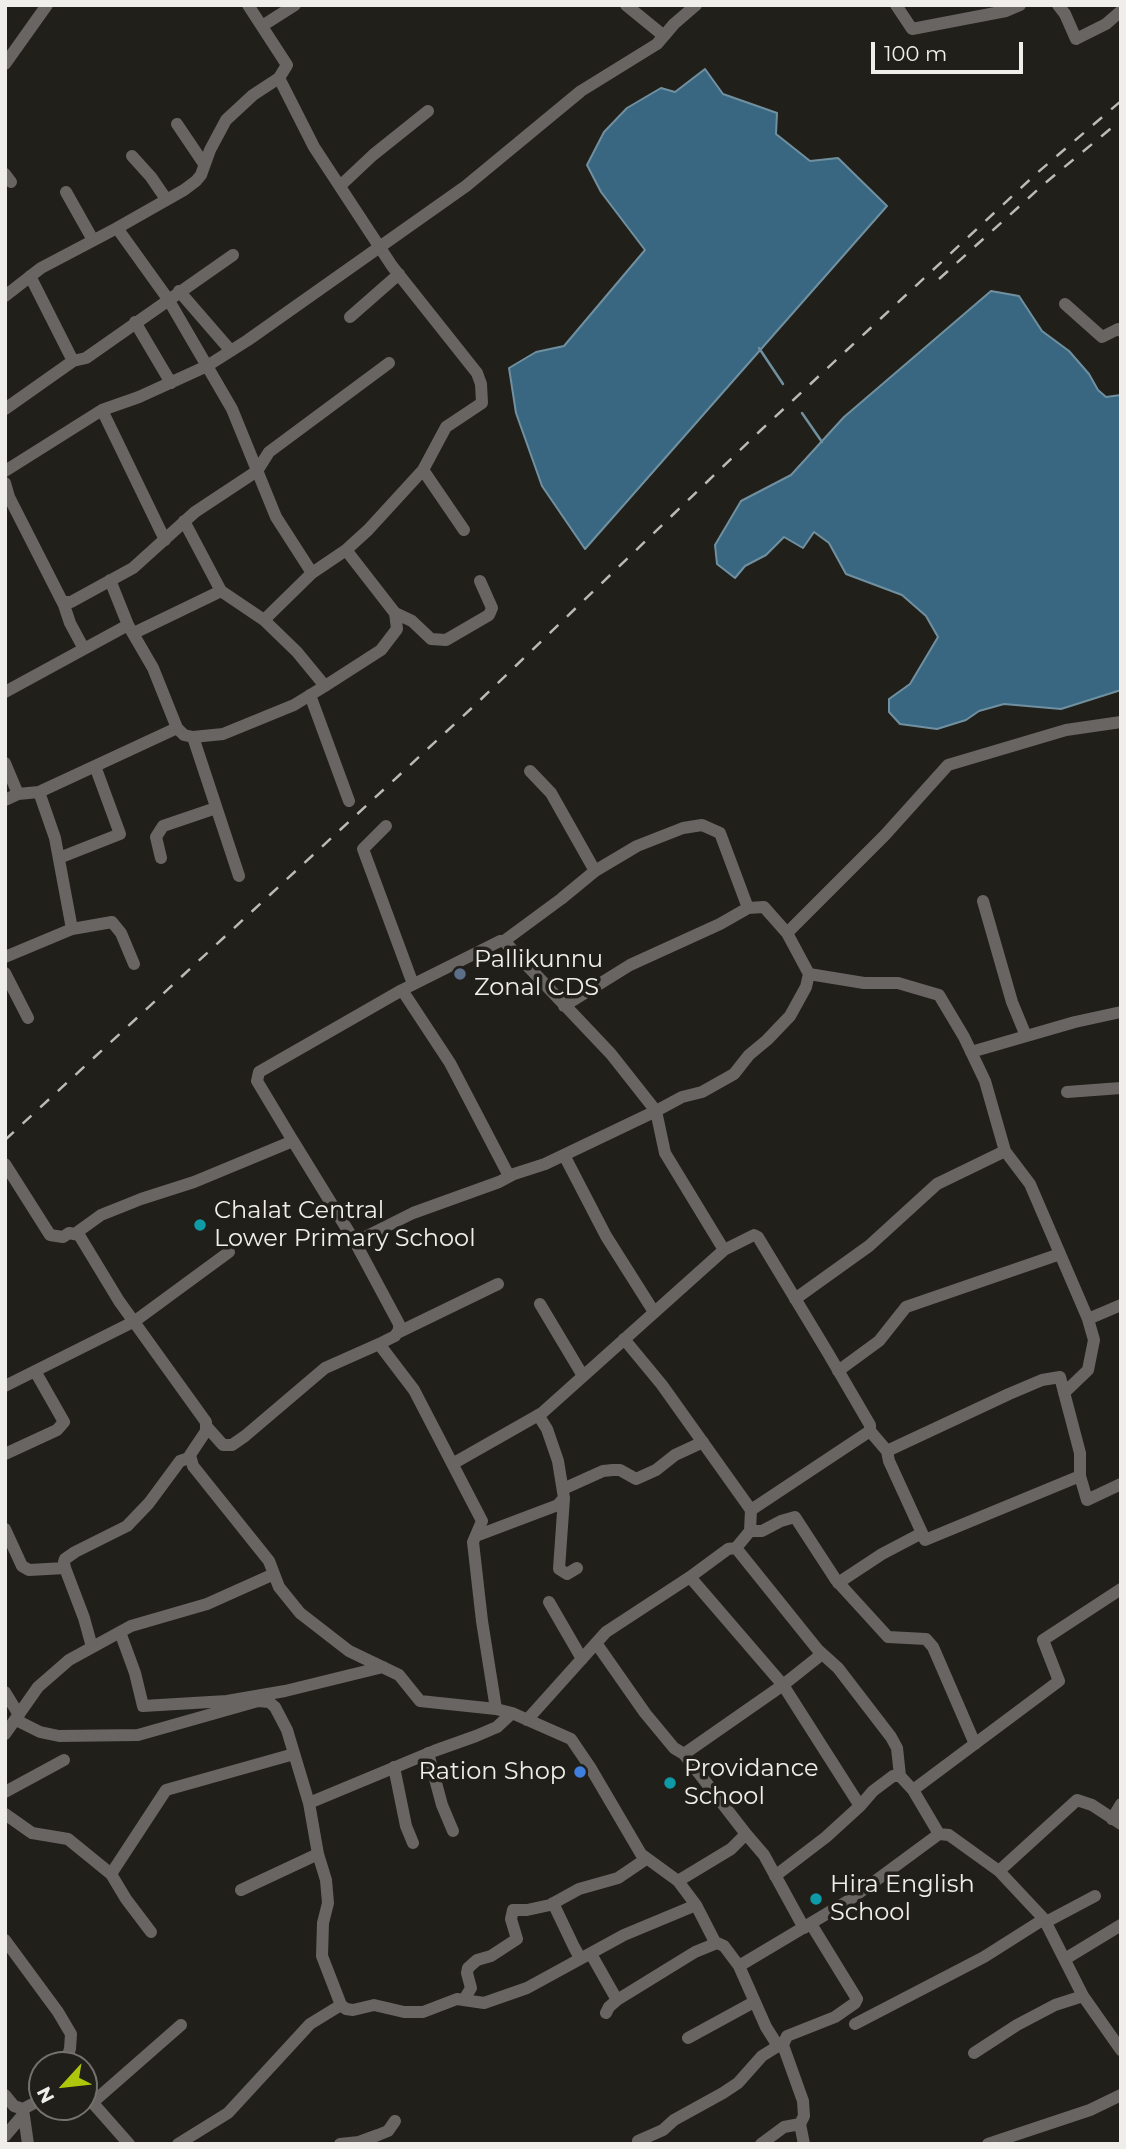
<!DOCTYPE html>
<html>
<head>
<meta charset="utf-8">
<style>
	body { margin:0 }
	#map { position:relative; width:1126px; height:2149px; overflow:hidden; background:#211f19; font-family:Montserrat,sans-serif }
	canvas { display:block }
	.frame { position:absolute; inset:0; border:7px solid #efeeea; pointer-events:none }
	.north { position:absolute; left:28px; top:2051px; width:70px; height:70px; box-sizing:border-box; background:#211f19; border:2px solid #73726d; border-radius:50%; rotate:243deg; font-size:19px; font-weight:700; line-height:28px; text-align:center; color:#efeeea }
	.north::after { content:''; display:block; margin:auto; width:24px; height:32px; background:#aec60b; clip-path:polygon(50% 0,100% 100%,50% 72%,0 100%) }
	.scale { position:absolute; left:871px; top:42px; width:152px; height:32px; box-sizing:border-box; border:4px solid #efeeea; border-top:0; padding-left:9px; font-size:21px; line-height:24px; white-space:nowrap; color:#efeeea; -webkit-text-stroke:5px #211f19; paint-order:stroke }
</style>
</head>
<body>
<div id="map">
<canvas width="1126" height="2149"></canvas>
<div class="frame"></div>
<div class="north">N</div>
<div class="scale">100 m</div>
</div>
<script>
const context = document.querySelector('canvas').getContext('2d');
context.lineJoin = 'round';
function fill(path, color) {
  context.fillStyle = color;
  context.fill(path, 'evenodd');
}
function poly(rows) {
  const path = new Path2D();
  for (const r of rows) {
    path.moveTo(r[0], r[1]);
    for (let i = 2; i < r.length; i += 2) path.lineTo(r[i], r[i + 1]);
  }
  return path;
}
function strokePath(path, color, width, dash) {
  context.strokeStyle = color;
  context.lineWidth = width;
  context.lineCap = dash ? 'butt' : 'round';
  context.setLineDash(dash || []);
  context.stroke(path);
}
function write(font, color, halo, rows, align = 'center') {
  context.font = font + ' Montserrat,sans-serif';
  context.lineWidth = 7;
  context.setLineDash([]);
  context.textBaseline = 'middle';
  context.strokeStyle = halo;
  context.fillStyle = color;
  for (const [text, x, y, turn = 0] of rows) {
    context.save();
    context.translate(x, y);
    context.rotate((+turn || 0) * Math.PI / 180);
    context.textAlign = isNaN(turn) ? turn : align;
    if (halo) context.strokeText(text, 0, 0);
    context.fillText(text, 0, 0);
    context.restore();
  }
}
const water = poly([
	[705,69,723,94,777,113,776,134,810,161,838,158,887,206,585,549,542,486,516,413,509,368,536,352,564,346,645,250,601,192,587,165,604,132,627,108,661,88,675,92,705,69],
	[991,291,1019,296,1042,331,1069,351,1089,374,1098,390,1106,397,1121,395,1121,690,1061,709,1004,704,979,711,966,720,937,729,900,724,889,712,889,699,910,684,938,637,926,616,902,595,846,574,829,543,814,532,803,548,784,537,766,555,745,566,735,578,717,564,715,545,741,501,791,475,844,417,991,291]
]);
const stream = poly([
	[759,348,783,384],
	[802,413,822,442]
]);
const minor = poly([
	[626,5,664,36],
	[896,5,912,29,1006,11,1020,5],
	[1058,5,1065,14,1076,39,1106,24,1121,11],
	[262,26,295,5],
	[5,64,47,5],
	[177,124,204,164],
	[132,156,151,177,166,199],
	[5,174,11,182],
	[340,186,373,155,428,111],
	[66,192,93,240],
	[117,228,184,190,196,181,201,175,210,150,226,120,253,95,279,78],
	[30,276,73,361],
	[179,291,231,351],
	[5,296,41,268,117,228,168,299,207,366,232,409,276,517,312,573,346,550,368,530,423,470,446,427,482,403,481,384,477,373,392,266,314,147,279,78,287,65,248,5],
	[1065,304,1102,337,1118,329,1121,331],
	[350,317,399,274],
	[135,322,171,383],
	[5,409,73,361,86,358,233,255],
	[423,470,464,530],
	[5,471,102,410],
	[5,483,9,497,64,605,63,602,71,602,133,568,195,512,257,471,269,452,389,363],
	[184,521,221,591,264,620,297,652,325,686],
	[165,540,102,410,139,397,207,366,248,340,466,186,581,91,657,44,674,24,696,5],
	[110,580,128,625,153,668,177,728,184,735,193,737,223,734,294,705,325,686,381,650,397,629,395,613,346,550],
	[64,605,70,623,84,649],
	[395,613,412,621,431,639,446,640,489,615,492,608,480,581],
	[264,620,312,573],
	[134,633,221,591],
	[5,692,128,625],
	[310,695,349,801],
	[193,737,239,876],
	[5,763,18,794],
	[530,771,551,793,595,871],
	[39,792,177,728],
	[5,800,18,794,39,792,55,838,72,929,5,957],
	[386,826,363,849,413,984],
	[59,858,120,834,95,766],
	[161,858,156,837,163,826,216,808],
	[983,901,1012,1002,1026,1036],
	[72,929,112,922,121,933,134,964],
	[504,941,561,899,595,871,637,846,683,828,702,825,720,833,748,908],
	[5,973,28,1018],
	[809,974,864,983,898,983,939,995,964,1037,985,1081,1005,1151,1030,1184,1088,1319,1121,1305],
	[402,990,450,1063,509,1176],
	[564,1006,630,965,720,924,748,908,764,907,787,933],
	[971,1052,1075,1022,1121,1012],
	[1067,1092,1121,1088],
	[293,1141,355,1242,399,1324,399,1330,395,1336,379,1344],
	[564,1155,606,1236,654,1312],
	[5,1164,50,1235,63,1237,69,1233,79,1235,119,1301,206,1422,206,1431,190,1455,193,1466,269,1561,279,1587,300,1613,349,1651,399,1675,420,1701,496,1709],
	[76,1233,101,1215,141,1199,194,1182,293,1141,257,1081,259,1072,402,990,500,941,504,941,611,1054,656,1111,682,1097,702,1092,734,1074,749,1055,767,1040,790,1016,806,987,809,974,787,933,885,835,948,765,1066,730,1121,722],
	[355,1242,413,1213,499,1182,514,1174,545,1164,656,1111,665,1153,724,1250],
	[795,1299,869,1246,937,1184,1005,1151],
	[540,1304,583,1376],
	[397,1333,498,1284],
	[838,1371,879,1341,906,1307,1060,1254],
	[5,1386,135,1321,229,1252],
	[1064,1393,1088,1370,1094,1340,1088,1319],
	[207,1427,223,1445,232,1445,245,1436,325,1368,379,1344,414,1390,482,1521,473,1542,482,1621,496,1709,512,1713,571,1739,590,1767,641,1854,678,1881,731,1849,746,1834,764,1855,804,1928],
	[887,1451,1009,1394,1042,1380,1060,1377,1080,1453,1080,1476,1087,1500,1121,1484],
	[5,1454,57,1430,64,1422,35,1371],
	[454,1463,542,1413,724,1250,754,1235,758,1237,828,1353,870,1425,870,1431,887,1451,889,1461,922,1533],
	[563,1489,603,1471,613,1470,620,1470,636,1479,656,1470,675,1455,703,1442],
	[564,1498,559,1569,567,1574,577,1568],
	[751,1510,870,1431],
	[5,1529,22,1566,29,1570,65,1568,84,1618,92,1647],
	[750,1531,762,1531,781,1521,795,1517,836,1580,888,1637,926,1639,933,1647,975,1744],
	[476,1536,558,1505,564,1498,558,1461,547,1429,538,1415],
	[736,1548,818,1650,838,1668,891,1737,897,1748,900,1776],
	[65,1568,64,1562,65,1559,75,1552,127,1526,149,1503,180,1461,189,1458],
	[690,1577,783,1685,684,1754,746,1834],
	[838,1583,882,1554,922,1533,925,1540,1080,1476],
	[549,1602,582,1659],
	[120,1632,135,1673,143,1706,227,1701,285,1691,383,1667],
	[596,1643,645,1713,674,1748,684,1754],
	[822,1654,783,1685,860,1806,873,1791,893,1776,900,1776,913,1790,1059,1681,1043,1640,1121,1589],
	[5,1692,19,1715],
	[16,1720,40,1732,59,1736,138,1735,258,1701,269,1702,275,1707,287,1730,309,1803,318,1854,326,1880,328,1903,323,1923,322,1956,341,2005,310,2024,228,2113,178,2144],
	[527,1720,606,1632,690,1577,728,1549,736,1548,750,1531,751,1510,662,1385,624,1339],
	[5,1734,38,1687,69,1660,131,1626,207,1604,274,1574],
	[428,1753,442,1805,453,1831],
	[394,1767,406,1826,413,1843],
	[913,1790,939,1834],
	[5,1792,64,1760],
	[309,1803,434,1751,476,1736,497,1727,512,1713],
	[5,1814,32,1833,68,1839,111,1874,166,1790,294,1754],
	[1112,1819,1121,1804],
	[999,1871,1077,1800,1092,1805,1121,1824],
	[111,1874,126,1899,151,1932],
	[775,1876,826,1837,860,1806],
	[678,1881,696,1905,715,1942,724,1946,739,1966,766,2027,778,2046,784,2048,803,2101,804,2116,800,2124,804,2144],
	[241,1890,318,1854],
	[553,1903,574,1947,579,1956,583,1957],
	[1046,1922,1095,1896],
	[5,1940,58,2012,71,2034,70,2049,64,2065],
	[591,1954,617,2000],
	[1065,1959,1121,1925],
	[739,1966,848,1901,939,1834,949,1835,999,1871,1044,1919,1083,1996,1121,2050],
	[465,1998,471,1988,467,1973,468,1968,477,1960,491,1956,517,1939,511,1919,513,1910,527,1910,550,1905,579,1889,618,1878,646,1859],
	[341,2005,346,2009,353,2010,374,2005,404,2012,423,2012,457,1999,484,2003,527,1988,624,1935,696,1905],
	[606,2013,609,2007,617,2000,695,1952,717,1943],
	[855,2024,984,1957,1044,1919],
	[688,2038,754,2002],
	[782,2047,787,2036,835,2017,855,2003,857,1999,811,1924],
	[974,2053,1017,2025,1055,2005,1083,1996],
	[84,2093,129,2144],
	[5,2095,14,2106,23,2109,42,2099],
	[92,2103,181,2025],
	[23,2109,28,2144],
	[5,2136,23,2115],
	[340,2144,359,2142,378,2135,388,2131,395,2121],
	[638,2144,638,2141,663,2130,674,2120,723,2093,738,2083,762,2056,778,2046],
	[761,2144,784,2127,800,2124],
	[988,2144,1090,2110,1121,2095]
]);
const rail = poly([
	[939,279,1044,184,1121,120],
	[5,1140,474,706,761,430,1037,173,1121,101]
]);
const markers = [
	[460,974,7,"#5c6f8a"],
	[200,1225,7,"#0f9aa8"],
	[580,1772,7,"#3f7fe0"],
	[670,1783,7,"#0f9aa8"],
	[816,1899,7,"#0f9aa8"]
];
const poiNames = [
	["Pallikunnu",474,960],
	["Zonal CDS",474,988],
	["Chalat Central",214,1211],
	["Lower Primary School",214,1239],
	["Providance",684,1769],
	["School",684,1797],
	["Ration Shop",566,1772,"right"],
	["Hira English",830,1885],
	["School",830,1913]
];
fill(water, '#396781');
strokePath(water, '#7090a0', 2);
strokePath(stream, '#7090a0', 2.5);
strokePath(minor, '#686563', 12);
strokePath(rail, '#bbbab5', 2.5, [12, 12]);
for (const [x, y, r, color] of markers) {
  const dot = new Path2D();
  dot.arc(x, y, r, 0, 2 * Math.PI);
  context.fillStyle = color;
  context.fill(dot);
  strokePath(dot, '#211f19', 2.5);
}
write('24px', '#efeeea', '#211f19', poiNames, 'left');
</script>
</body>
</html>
